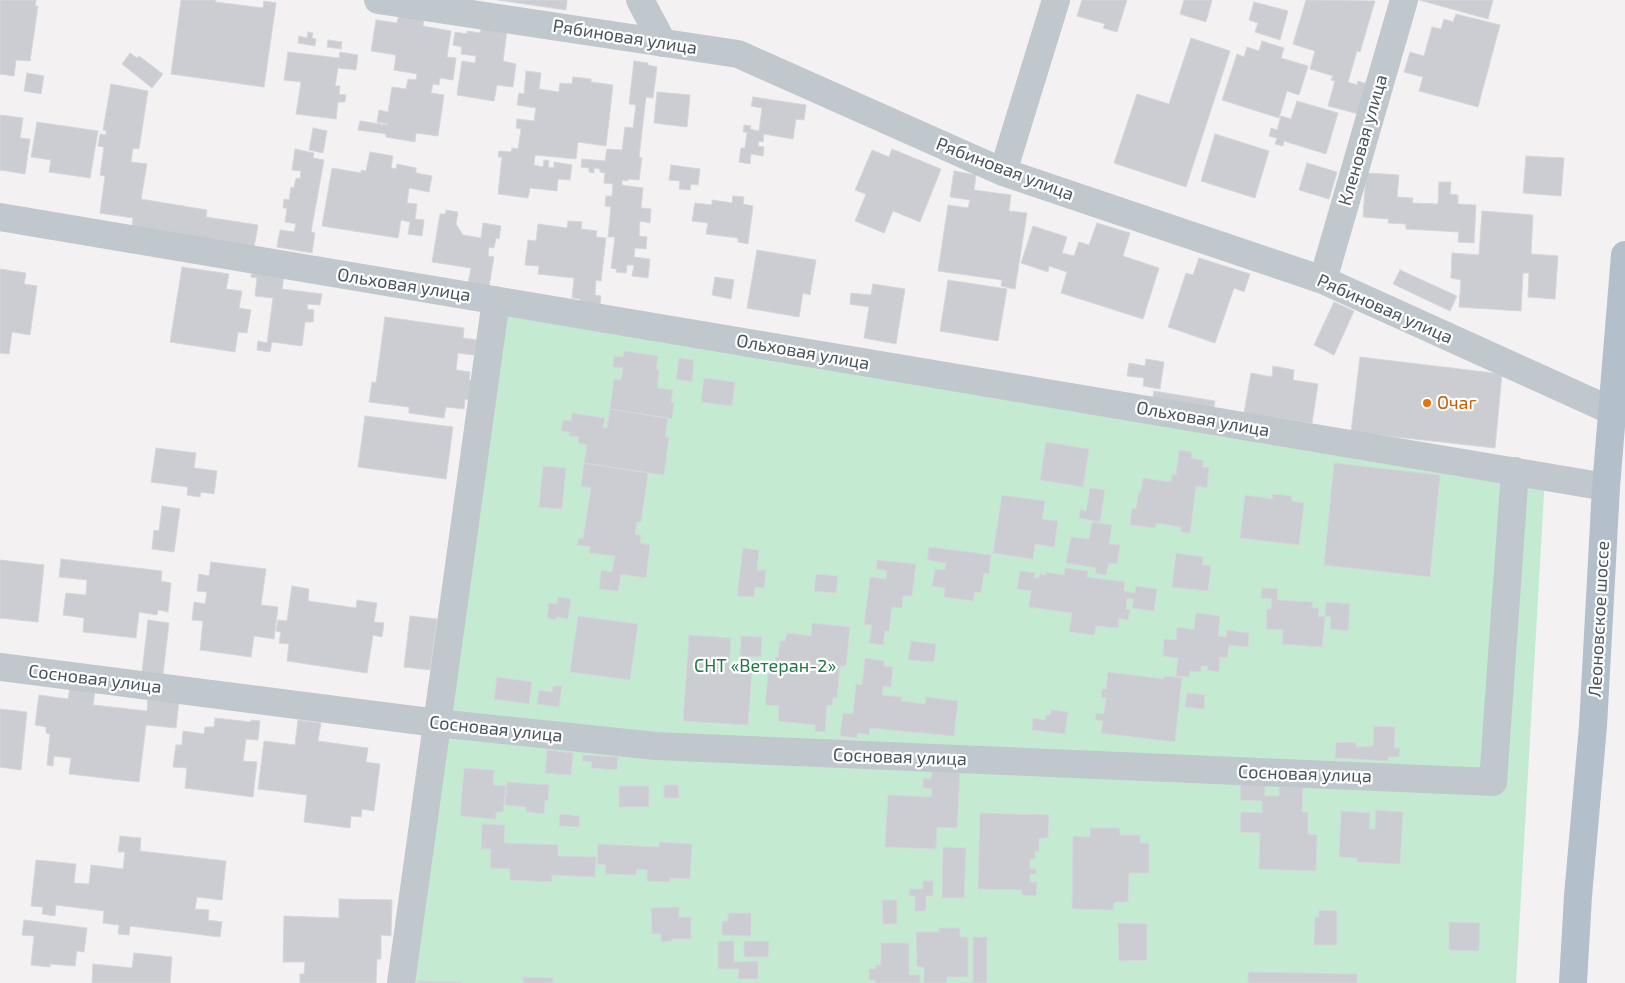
<!DOCTYPE html>
<html>
<head>
<meta charset="utf-8">
<style>
	body { margin:0 }
	canvas { display:block; background:#f3f1f1 }
</style>
</head>
<body>
<canvas width="1625" height="983"></canvas>
<script>
const context = document.querySelector('canvas').getContext('2d');
context.lineJoin = 'round';
function fill(path, color) {
  context.fillStyle = color;
  context.fill(path, 'evenodd');
}
function poly(rows) {
  const path = new Path2D();
  for (const r of rows) {
    path.moveTo(r[0], r[1]);
    for (let i = 2; i < r.length; i += 2) path.lineTo(r[i], r[i + 1]);
  }
  return path;
}
function strokePath(path, color, width, dash) {
  context.strokeStyle = color;
  context.lineWidth = width;
  context.lineCap = dash ? 'butt' : 'round';
  context.setLineDash(dash || []);
  context.stroke(path);
}
function write(font, color, halo, rows, align = 'center') {
  context.font = font + ' "Exo 2",sans-serif';
  context.lineWidth = 4.5;
  context.setLineDash([]);
  context.textBaseline = 'middle';
  context.strokeStyle = halo;
  context.fillStyle = color;
  for (const [text, x, y, turn = 0] of rows) {
    context.save();
    context.translate(x, y);
    context.rotate((+turn || 0) * Math.PI / 180);
    context.textAlign = isNaN(turn) ? turn : align;
    if (halo) context.strokeText(text, 0, 0);
    context.fillText(text, 0, 0);
    context.restore();
  }
}
const green = poly([
	[496,300,1545,476,1516,983,401,983]
]);
const building = poly([
	[0,0,36,0,35,6,38,6,30,61,16,60,14,76,0,74,0,0],
	[181,0,216,0,215,2,263,8,264,1,276,3,264,87,171,74,181,0],
	[498,0,567,0,566,10,498,0],
	[1082,0,1127,0,1117,32,1103,28,1105,24,1077,16,1082,0],
	[1184,0,1212,0,1206,22,1180,14,1184,0],
	[1306,0,1375,1,1360,52,1357,51,1348,82,1357,85,1358,81,1371,85,1362,115,1328,106,1335,81,1331,80,1333,76,1310,69,1315,51,1293,44,1306,0],
	[1419,0,1493,0,1488,19,1419,0],
	[1254,2,1288,11,1280,40,1255,32,1258,23,1249,20,1254,2],
	[399,14,424,17,423,26,451,31,447,57,456,58,453,80,440,78,439,85,433,84,431,93,444,95,438,136,416,133,415,142,386,137,386,134,358,130,360,121,387,125,388,124,377,122,379,110,388,112,392,87,406,89,408,79,416,80,417,74,394,70,396,55,371,51,376,20,397,23,399,14],
	[1456,14,1500,25,1478,107,1419,91,1423,77,1404,72,1410,52,1424,56,1432,27,1441,29,1444,19,1453,22,1456,14],
	[482,26,507,30,503,61,516,64,513,87,497,85,494,101,457,95,462,61,475,63,476,56,461,54,462,47,453,45,455,32,467,34,467,31,480,33,482,26],
	[308,32,313,33,312,38,316,39,315,46,298,43,299,36,307,38,308,32],
	[1191,38,1230,51,1186,187,1114,163,1137,94,1169,104,1191,38],
	[328,40,342,42,341,49,327,47,328,40],
	[1262,41,1284,48,1281,58,1308,66,1299,95,1287,91,1279,118,1222,100,1237,54,1244,57,1247,47,1259,51,1262,41],
	[288,52,339,58,340,52,358,55,356,70,338,68,335,86,340,86,339,94,346,95,345,102,338,102,336,119,296,114,301,82,284,80,288,52],
	[130,53,137,58,139,56,163,74,152,88,122,64,130,53],
	[634,61,648,63,648,65,657,67,653,98,646,97,639,157,642,158,639,180,628,179,628,181,622,180,622,185,643,188,641,208,651,209,650,223,640,221,639,236,647,237,646,249,635,248,634,257,650,259,648,278,632,276,634,265,627,265,626,273,616,272,617,269,611,268,615,237,608,237,611,207,605,206,606,196,612,196,613,184,604,183,605,173,600,172,600,169,594,168,594,173,589,172,589,168,581,167,582,159,605,161,607,149,622,150,625,127,633,128,636,105,629,104,634,61],
	[526,71,541,73,539,89,559,92,560,83,572,84,573,77,591,79,591,82,613,85,606,146,578,142,576,159,535,155,534,165,543,167,544,160,549,161,548,167,554,168,554,162,572,165,570,180,558,179,557,191,530,188,528,198,498,194,502,157,498,157,499,151,511,152,512,148,518,149,521,129,516,128,517,119,534,121,536,108,517,105,519,93,524,94,526,71],
	[27,73,44,76,41,94,24,91,27,73],
	[111,84,148,91,139,149,133,148,131,162,147,164,141,199,207,210,206,217,258,225,254,247,132,227,133,218,100,213,105,176,100,175,104,147,98,146,100,134,106,135,106,131,103,130,111,84],
	[657,92,690,95,687,127,654,123,657,92],
	[753,97,806,105,804,120,796,119,793,139,764,134,763,142,759,141,758,146,764,147,763,156,751,154,750,164,739,162,741,148,745,148,747,132,743,132,744,125,751,126,750,129,759,131,762,108,751,106,753,97],
	[1297,101,1338,113,1326,154,1284,141,1283,146,1275,144,1277,138,1269,136,1271,128,1277,130,1281,116,1291,119,1297,101],
	[0,115,23,118,20,138,30,139,25,174,0,170,0,115],
	[37,122,98,131,90,178,49,172,51,160,31,157,37,122],
	[313,128,327,131,323,153,309,150,313,128],
	[1215,134,1269,151,1255,198,1201,181,1215,134],
	[295,149,314,153,313,158,324,160,311,232,315,233,312,253,277,247,280,230,294,232,296,224,285,222,287,208,283,208,284,199,289,200,291,187,294,188,296,178,300,179,301,171,292,170,295,149],
	[892,149,941,169,920,222,893,211,884,233,855,221,866,194,855,190,872,150,889,157,892,149],
	[370,152,393,156,391,168,396,169,397,164,416,168,416,173,432,176,429,192,409,188,407,203,417,204,415,219,424,220,422,236,408,234,410,222,401,220,398,238,322,226,332,168,361,173,361,170,366,171,370,152],
	[1526,156,1564,158,1561,196,1523,193,1526,156],
	[1307,163,1337,172,1329,199,1299,190,1307,163],
	[671,165,700,169,698,185,691,184,690,190,679,189,680,181,669,180,671,165],
	[954,171,976,175,974,190,1011,195,1009,211,1027,213,1015,289,1001,286,1002,280,938,271,948,205,968,208,970,200,950,197,954,171],
	[1366,173,1399,175,1397,197,1413,198,1412,203,1438,204,1439,182,1451,182,1450,194,1458,195,1458,204,1476,205,1474,243,1458,242,1459,232,1406,229,1406,224,1388,223,1389,219,1363,217,1366,173],
	[733,196,744,197,743,204,753,206,748,244,738,242,738,238,706,234,708,223,692,221,695,203,712,205,712,200,732,203,733,196],
	[446,210,458,212,456,224,463,235,481,238,483,223,501,226,499,239,496,238,494,248,489,247,488,256,494,257,487,298,466,294,471,268,432,262,440,214,445,214,446,210],
	[1482,211,1533,215,1531,254,1558,256,1555,299,1528,297,1529,273,1523,273,1521,311,1459,307,1461,280,1451,278,1452,253,1479,255,1482,211],
	[568,221,582,222,581,229,597,231,596,237,606,238,601,281,596,280,595,295,601,296,600,306,580,304,580,299,572,298,574,278,538,274,539,266,525,265,528,240,536,241,538,224,567,228,568,221],
	[1097,223,1130,233,1123,256,1159,268,1143,319,1061,293,1067,272,1049,266,1048,272,1021,263,1033,226,1067,237,1062,253,1074,256,1079,242,1089,245,1097,223],
	[757,250,816,260,810,295,803,293,799,317,747,308,757,250],
	[1199,258,1250,274,1244,292,1234,288,1215,343,1168,327,1186,273,1193,275,1199,258],
	[182,267,229,274,226,289,242,291,239,308,251,310,247,333,238,332,235,352,170,342,182,267],
	[0,269,26,273,24,284,37,286,30,335,12,332,9,354,0,353,0,269],
	[252,270,284,275,282,289,322,294,320,305,308,304,307,309,314,310,313,322,305,322,302,346,272,342,270,352,257,350,258,341,267,343,273,298,255,296,257,278,251,277,252,270],
	[1400,270,1457,296,1450,311,1393,284,1400,270],
	[715,277,734,280,731,299,712,295,715,277],
	[948,280,1007,289,998,341,940,331,948,280],
	[873,284,905,289,896,344,864,338,869,307,850,304,851,293,871,295,873,284],
	[1334,302,1354,311,1334,355,1314,345,1334,302],
	[385,317,464,328,463,338,477,340,474,355,458,353,456,370,470,372,469,380,478,381,475,401,465,399,464,409,446,407,444,418,409,413,409,407,369,402,372,382,376,383,385,317],
	[624,351,658,356,656,370,659,370,657,388,673,390,671,402,674,403,672,419,610,409,614,379,621,380,623,368,613,367,614,356,623,357,624,351],
	[1360,357,1502,374,1495,448,1351,432,1360,357],
	[679,358,694,360,692,382,676,379,679,358],
	[1146,359,1164,362,1160,389,1143,386,1144,378,1127,376,1129,363,1145,366,1146,359],
	[1273,366,1294,370,1293,380,1318,384,1312,423,1244,413,1251,373,1272,377,1273,366],
	[704,378,735,382,732,406,701,402,704,378],
	[1154,391,1215,401,1213,413,1152,403,1154,391],
	[610,409,668,418,665,437,669,437,664,475,584,463,587,445,578,443,579,437,569,436,570,432,561,431,563,420,571,421,572,413,605,418,603,428,607,428,610,409],
	[365,416,453,427,446,479,358,467,365,416],
	[1046,442,1089,449,1083,487,1040,480,1046,442],
	[156,448,196,453,194,468,217,471,214,494,201,492,200,497,187,495,188,487,151,482,156,448],
	[1179,450,1192,452,1191,458,1203,460,1202,467,1209,467,1207,488,1196,486,1190,533,1181,532,1181,527,1156,523,1155,528,1130,525,1132,508,1136,509,1139,491,1141,492,1143,478,1171,482,1172,474,1176,475,1179,450],
	[584,463,648,473,641,522,637,522,635,534,641,535,640,543,650,545,646,578,621,574,618,591,599,589,601,570,612,572,615,556,589,553,590,547,577,545,579,538,583,539,591,488,581,486,584,463],
	[1334,463,1440,475,1430,577,1324,565,1334,463],
	[543,466,566,468,562,509,539,507,543,466],
	[1090,488,1105,490,1100,522,1079,518,1080,509,1086,511,1090,488],
	[1273,494,1292,496,1291,501,1304,503,1299,545,1240,538,1245,495,1272,499,1273,494],
	[1002,495,1045,501,1042,519,1058,521,1054,547,1035,544,1033,559,993,553,1002,495],
	[162,506,180,509,174,552,152,549,154,530,159,531,162,506],
	[1092,522,1112,525,1109,544,1120,545,1117,564,1109,563,1106,575,1095,573,1096,568,1066,563,1071,537,1089,539,1092,522],
	[929,547,991,555,989,574,984,573,981,593,975,592,973,601,944,597,945,588,932,586,935,569,945,570,946,563,927,560,929,547],
	[743,548,759,550,757,570,766,570,764,588,755,587,754,597,737,596,743,548],
	[1176,553,1203,557,1202,565,1211,566,1208,591,1172,587,1176,553],
	[61,559,162,571,161,581,171,583,168,612,158,610,157,615,139,612,136,638,83,632,84,618,63,615,66,593,86,595,87,580,59,577,61,559],
	[0,560,44,565,38,622,0,618,0,560],
	[877,560,916,564,912,596,903,596,902,608,892,607,889,631,885,631,883,645,869,643,872,625,864,625,870,577,886,579,887,571,876,569,877,560],
	[211,562,266,569,261,605,278,607,274,639,254,636,251,657,200,650,203,621,192,620,194,602,205,604,207,592,197,591,199,574,209,576,211,562],
	[1065,568,1088,571,1087,577,1125,582,1124,591,1135,593,1136,586,1157,589,1154,611,1132,608,1134,599,1127,598,1126,609,1130,610,1128,620,1119,618,1118,628,1096,626,1094,635,1069,632,1072,613,1029,607,1031,591,1017,589,1020,571,1035,573,1034,578,1039,578,1040,574,1046,575,1046,572,1064,575,1065,568],
	[816,574,838,576,836,593,814,591,816,574],
	[292,586,309,589,308,601,356,608,357,600,377,603,374,622,384,623,382,637,373,635,367,673,287,661,289,644,279,643,281,632,276,631,278,620,287,621,292,586],
	[1262,588,1278,589,1277,600,1313,602,1312,608,1319,608,1318,617,1325,616,1322,647,1282,644,1283,630,1266,629,1267,609,1271,609,1272,599,1261,598,1262,588],
	[558,597,571,599,568,619,556,617,556,620,547,618,549,603,557,604,558,597],
	[1326,602,1350,604,1348,631,1330,629,1331,617,1325,616,1326,602],
	[1196,613,1220,616,1218,636,1226,637,1227,630,1249,633,1248,647,1229,645,1227,658,1220,657,1219,672,1207,670,1208,666,1201,666,1201,672,1190,671,1189,677,1176,676,1178,658,1163,656,1164,639,1176,640,1177,627,1194,630,1196,613],
	[410,616,437,619,430,670,404,667,410,616],
	[578,616,638,624,630,680,570,672,578,616],
	[148,620,169,623,163,674,142,672,148,620],
	[812,623,850,627,846,666,840,666,837,698,833,698,832,706,827,705,825,732,815,731,815,725,778,721,779,706,765,705,769,665,775,665,776,657,778,657,780,641,785,641,787,633,811,636,812,623],
	[689,635,731,638,729,667,752,669,748,725,683,721,689,635],
	[741,636,762,637,761,657,740,656,741,636],
	[911,641,936,644,934,662,908,660,911,641],
	[865,658,884,661,884,666,893,667,891,687,883,686,882,695,902,697,901,701,925,704,926,697,958,701,954,736,870,728,869,735,858,733,857,738,840,736,843,713,853,714,856,684,862,685,865,658],
	[1108,672,1164,679,1164,676,1182,678,1175,742,1101,733,1103,721,1095,720,1096,713,1104,714,1106,698,1101,698,1102,689,1106,689,1108,672],
	[497,677,532,682,529,704,494,699,497,677],
	[553,686,562,686,559,707,537,704,539,690,552,692,553,686],
	[70,688,95,691,93,705,147,711,148,697,179,701,176,728,146,725,139,782,69,774,71,758,54,756,53,766,47,765,50,734,46,733,46,727,35,725,39,695,68,699,70,688],
	[1187,693,1205,695,1204,709,1185,707,1187,693],
	[0,709,27,712,21,770,0,767,0,709],
	[1051,710,1068,712,1065,734,1032,730,1033,718,1045,720,1046,715,1050,715,1051,710],
	[215,718,251,722,251,720,260,721,258,740,246,739,243,761,257,762,253,797,185,788,187,768,173,767,176,745,182,745,183,731,204,734,205,727,214,727,215,718],
	[298,720,321,723,318,741,368,748,366,762,380,764,374,811,362,809,361,817,351,816,350,828,304,822,307,795,258,789,264,741,295,745,298,720],
	[1374,726,1395,727,1394,748,1400,748,1399,757,1388,757,1388,761,1335,758,1336,742,1356,743,1356,747,1373,746,1374,726],
	[547,750,573,753,571,775,545,773,547,750],
	[583,755,618,757,617,770,591,768,592,762,582,761,583,755],
	[464,768,494,770,493,785,506,786,503,812,496,812,496,819,460,816,464,768],
	[932,770,960,771,957,828,937,827,936,849,885,847,888,795,931,797,932,789,923,788,923,778,931,779,932,770],
	[1241,778,1265,779,1265,796,1279,796,1279,787,1303,787,1302,812,1308,812,1308,834,1317,835,1316,871,1259,869,1260,833,1240,832,1241,812,1262,813,1262,801,1240,800,1241,778],
	[507,782,549,785,548,801,545,800,544,814,526,812,526,807,505,805,507,782],
	[664,785,678,785,679,798,664,798,664,785],
	[619,786,649,786,649,807,619,807,619,786],
	[1376,810,1403,812,1400,864,1357,862,1357,858,1339,857,1341,811,1370,813,1369,829,1375,829,1376,810],
	[980,813,1049,815,1048,838,1039,838,1039,852,1035,851,1035,859,1030,859,1030,869,1036,869,1036,874,1030,874,1030,882,1037,882,1036,896,1022,895,1022,890,978,889,980,813],
	[560,814,580,816,579,827,559,826,560,814],
	[482,824,505,825,504,843,558,845,558,856,596,857,595,877,552,875,552,882,510,880,510,869,490,868,491,849,481,849,482,824],
	[1090,828,1120,828,1120,835,1140,835,1140,843,1149,843,1149,873,1129,873,1128,902,1114,902,1113,910,1072,909,1073,836,1090,837,1090,828],
	[120,836,141,838,140,851,226,861,222,900,197,897,195,909,209,910,208,920,222,922,220,937,130,926,129,935,118,934,119,925,103,923,104,911,56,905,55,916,42,914,43,907,31,906,36,860,76,864,74,883,89,884,91,865,123,869,125,852,118,852,120,836],
	[659,842,692,844,690,879,670,878,670,882,647,881,647,870,637,869,636,875,605,874,606,865,597,864,598,844,659,847,659,842],
	[943,847,966,848,964,898,942,898,943,847],
	[923,881,933,881,933,896,926,896,926,911,915,911,915,896,909,896,909,889,923,889,923,881],
	[339,899,392,900,391,936,381,935,381,959,377,959,376,983,300,983,300,974,304,974,305,962,283,962,284,916,339,918,339,899],
	[882,900,897,900,897,924,883,924,882,900],
	[679,907,679,917,691,917,691,939,672,939,672,941,661,942,661,934,652,934,651,908,679,907],
	[1319,910,1337,911,1337,945,1314,945,1315,917,1319,917,1319,910],
	[728,913,751,913,751,936,722,935,722,921,728,921,728,913],
	[24,920,87,928,84,952,77,951,75,966,50,964,50,967,31,965,34,936,22,935,24,920],
	[1449,922,1480,923,1479,951,1449,950,1449,922],
	[1118,923,1147,924,1147,960,1119,961,1118,923],
	[939,928,960,928,960,937,968,937,968,977,947,977,947,983,924,983,924,967,917,967,916,932,939,932,939,928],
	[973,937,987,937,987,983,959,983,973,983,973,937],
	[718,941,734,941,734,962,758,961,758,979,738,979,739,969,718,969,718,941],
	[744,941,769,941,768,957,744,957,744,941],
	[881,943,909,943,909,975,920,975,920,983,875,983,875,980,869,980,869,969,876,969,875,965,881,965,881,943],
	[134,953,172,957,170,983,92,983,93,964,132,968,134,953],
	[1248,972,1357,974,1357,983,1248,983,1248,972],
	[523,977,553,978,553,983,523,983,523,977],
	[419,981,462,982,462,983,419,983,419,981]
]);
const minor = poly([
	[378,0,738,54,1003,172,1323,280,1612,411],
	[640,0,663,43],
	[1003,172,1056,0],
	[0,217,1606,487],
	[1323,280,1404,0],
	[0,667,437,723,656,746,1493,782,1515,471],
	[401,983,496,300]
]);
const major = poly([
	[1573,983,1578,896,1593,726,1606,487,1625,255]
]);
const markers = [
	[1427,403,5,"#e8710a"]
];
const streetNames = [
	["Рябиновая улица",625,37,9],
	["Кленовая улица",1363,140,-74],
	["Рябиновая улица",1005,169,21],
	["Ольховая улица",404,285,9],
	["Рябиновая улица",1385,309,24],
	["Ольховая улица",803,352,10],
	["Ольховая улица",1203,419,10],
	["Леоновское шоссе",1599,619,-87],
	["Сосновая улица",95,679,7],
	["Сосновая улица",496,729,6],
	["Сосновая улица",900,757,2],
	["Сосновая улица",1305,774,2]
];
const foodNames = [
	["Очаг",1437,403]
];
const parkNames = [
	["СНТ «Ветеран-2»",765,666]
];
fill(green, '#c4ebd2');
fill(building, '#cbcdd2');
strokePath(building, '#d5d7db', 1);
strokePath(minor, '#c0c8cd', 28);
strokePath(major, '#b3c0cc', 28);
for (const [x, y, r, color] of markers) {
  const dot = new Path2D();
  dot.arc(x, y, r, 0, 2 * Math.PI);
  context.fillStyle = color;
  context.fill(dot);
  strokePath(dot, '#fff', 2);
}
write('18px', '#4a545c', '#fff', streetNames);
write('18px', '#c56008', '#fff', foodNames, 'left');
write('18px', '#22764a', '#fff', parkNames);
</script>
</body>
</html>
